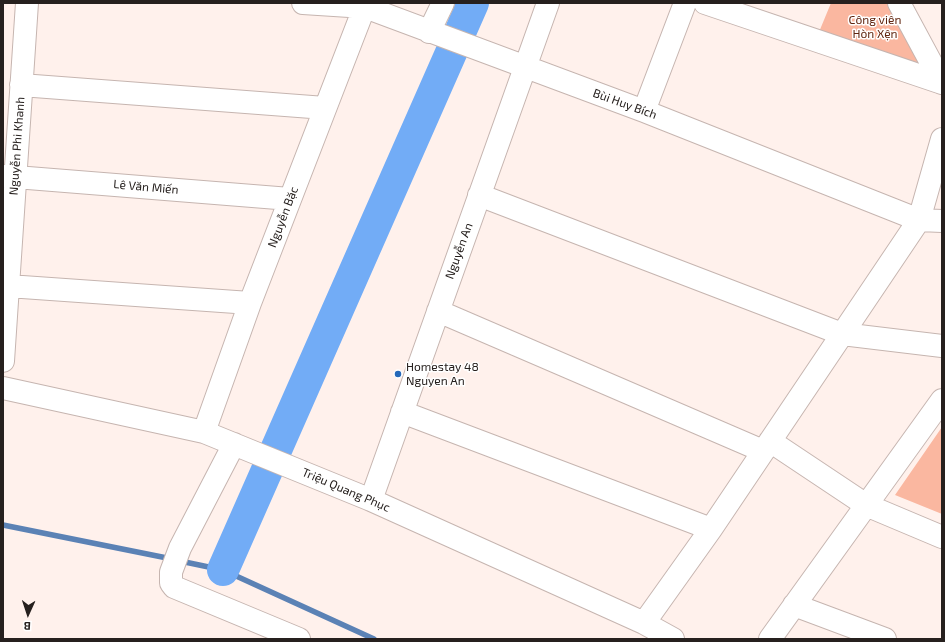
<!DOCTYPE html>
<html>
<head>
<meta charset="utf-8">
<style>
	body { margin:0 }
	#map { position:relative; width:945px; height:642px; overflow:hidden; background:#fff1ec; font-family:"Exo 2",sans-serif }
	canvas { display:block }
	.frame { position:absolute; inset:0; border:4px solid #26201e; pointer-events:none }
	.north { position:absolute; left:8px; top:594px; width:40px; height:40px; -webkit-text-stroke:3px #fff; paint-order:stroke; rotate:183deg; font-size:11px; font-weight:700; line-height:16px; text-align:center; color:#26201e }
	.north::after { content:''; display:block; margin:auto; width:14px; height:18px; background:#26201e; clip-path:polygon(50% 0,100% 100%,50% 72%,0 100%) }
</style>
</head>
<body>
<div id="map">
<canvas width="945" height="642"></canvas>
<div class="frame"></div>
<div class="north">B</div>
</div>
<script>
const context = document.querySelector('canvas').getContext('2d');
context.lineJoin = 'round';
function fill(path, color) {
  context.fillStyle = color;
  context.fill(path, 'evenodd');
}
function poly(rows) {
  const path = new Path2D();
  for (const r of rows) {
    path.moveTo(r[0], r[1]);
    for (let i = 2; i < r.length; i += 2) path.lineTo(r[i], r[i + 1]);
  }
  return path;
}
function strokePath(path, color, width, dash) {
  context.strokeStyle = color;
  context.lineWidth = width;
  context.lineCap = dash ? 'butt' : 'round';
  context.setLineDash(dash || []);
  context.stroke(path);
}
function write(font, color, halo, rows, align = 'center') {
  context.font = font + ' "Exo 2",sans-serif';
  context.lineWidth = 3;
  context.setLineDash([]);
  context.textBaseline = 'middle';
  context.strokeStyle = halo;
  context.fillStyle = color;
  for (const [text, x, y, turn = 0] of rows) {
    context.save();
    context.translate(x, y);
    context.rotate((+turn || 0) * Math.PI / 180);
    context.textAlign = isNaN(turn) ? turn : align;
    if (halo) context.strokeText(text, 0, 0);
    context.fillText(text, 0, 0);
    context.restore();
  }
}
const green = poly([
	[831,3,890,3,924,68,819,32],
	[942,427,942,514,895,495]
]);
const stream = poly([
	[3,525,172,559],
	[180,561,223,570,374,639]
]);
const river = poly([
	[223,570,473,3]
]);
const minor = poly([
	[303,3,365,7,644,111,919,220,942,221],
	[705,3,942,83],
	[899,3,942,83],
	[429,32,443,3],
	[21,85,325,108],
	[644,111,685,3],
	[3,176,290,199],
	[479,195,842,334,942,346],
	[8,286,250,303],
	[438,311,763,451],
	[3,361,27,3],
	[3,388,204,432,371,500,644,623,673,639],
	[402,412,711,529],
	[204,432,250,303,366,3],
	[770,441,866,505,942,537],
	[234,444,180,548,171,572,171,583,174,587,299,639],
	[371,500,548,3],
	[794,605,885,639],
	[644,623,711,529,919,220,942,139],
	[770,639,942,400]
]);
const markers = [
	[398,374,4,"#2568b9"]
];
const parkNames = [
	["Công viên",875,20],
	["Hòn Xện",875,34]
];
const streetNames = [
	["Bùi Huy Bích",625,104,20],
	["Nguyễn Phi Khanh",17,146,-86],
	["Lê Văn Miến",146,187,5],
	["Nguyễn Bặc",283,217,-69],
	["Nguyễn An",459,251,-70],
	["Triệu Quang Phục",346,490,23]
];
const poiNames = [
	["Homestay 48",406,367],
	["Nguyen An",406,381]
];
fill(green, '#fab7a0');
strokePath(stream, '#5b82b5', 5.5);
strokePath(river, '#72acf6', 32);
strokePath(minor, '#c6b5b0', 24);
strokePath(minor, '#fff', 22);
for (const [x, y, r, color] of markers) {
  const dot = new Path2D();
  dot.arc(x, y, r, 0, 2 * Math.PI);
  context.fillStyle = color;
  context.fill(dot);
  strokePath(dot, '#fff', 1.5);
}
write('12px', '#60250f', '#fff', parkNames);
write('12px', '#26201e', '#fff', streetNames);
write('12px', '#26201e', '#fff', poiNames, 'left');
</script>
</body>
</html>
